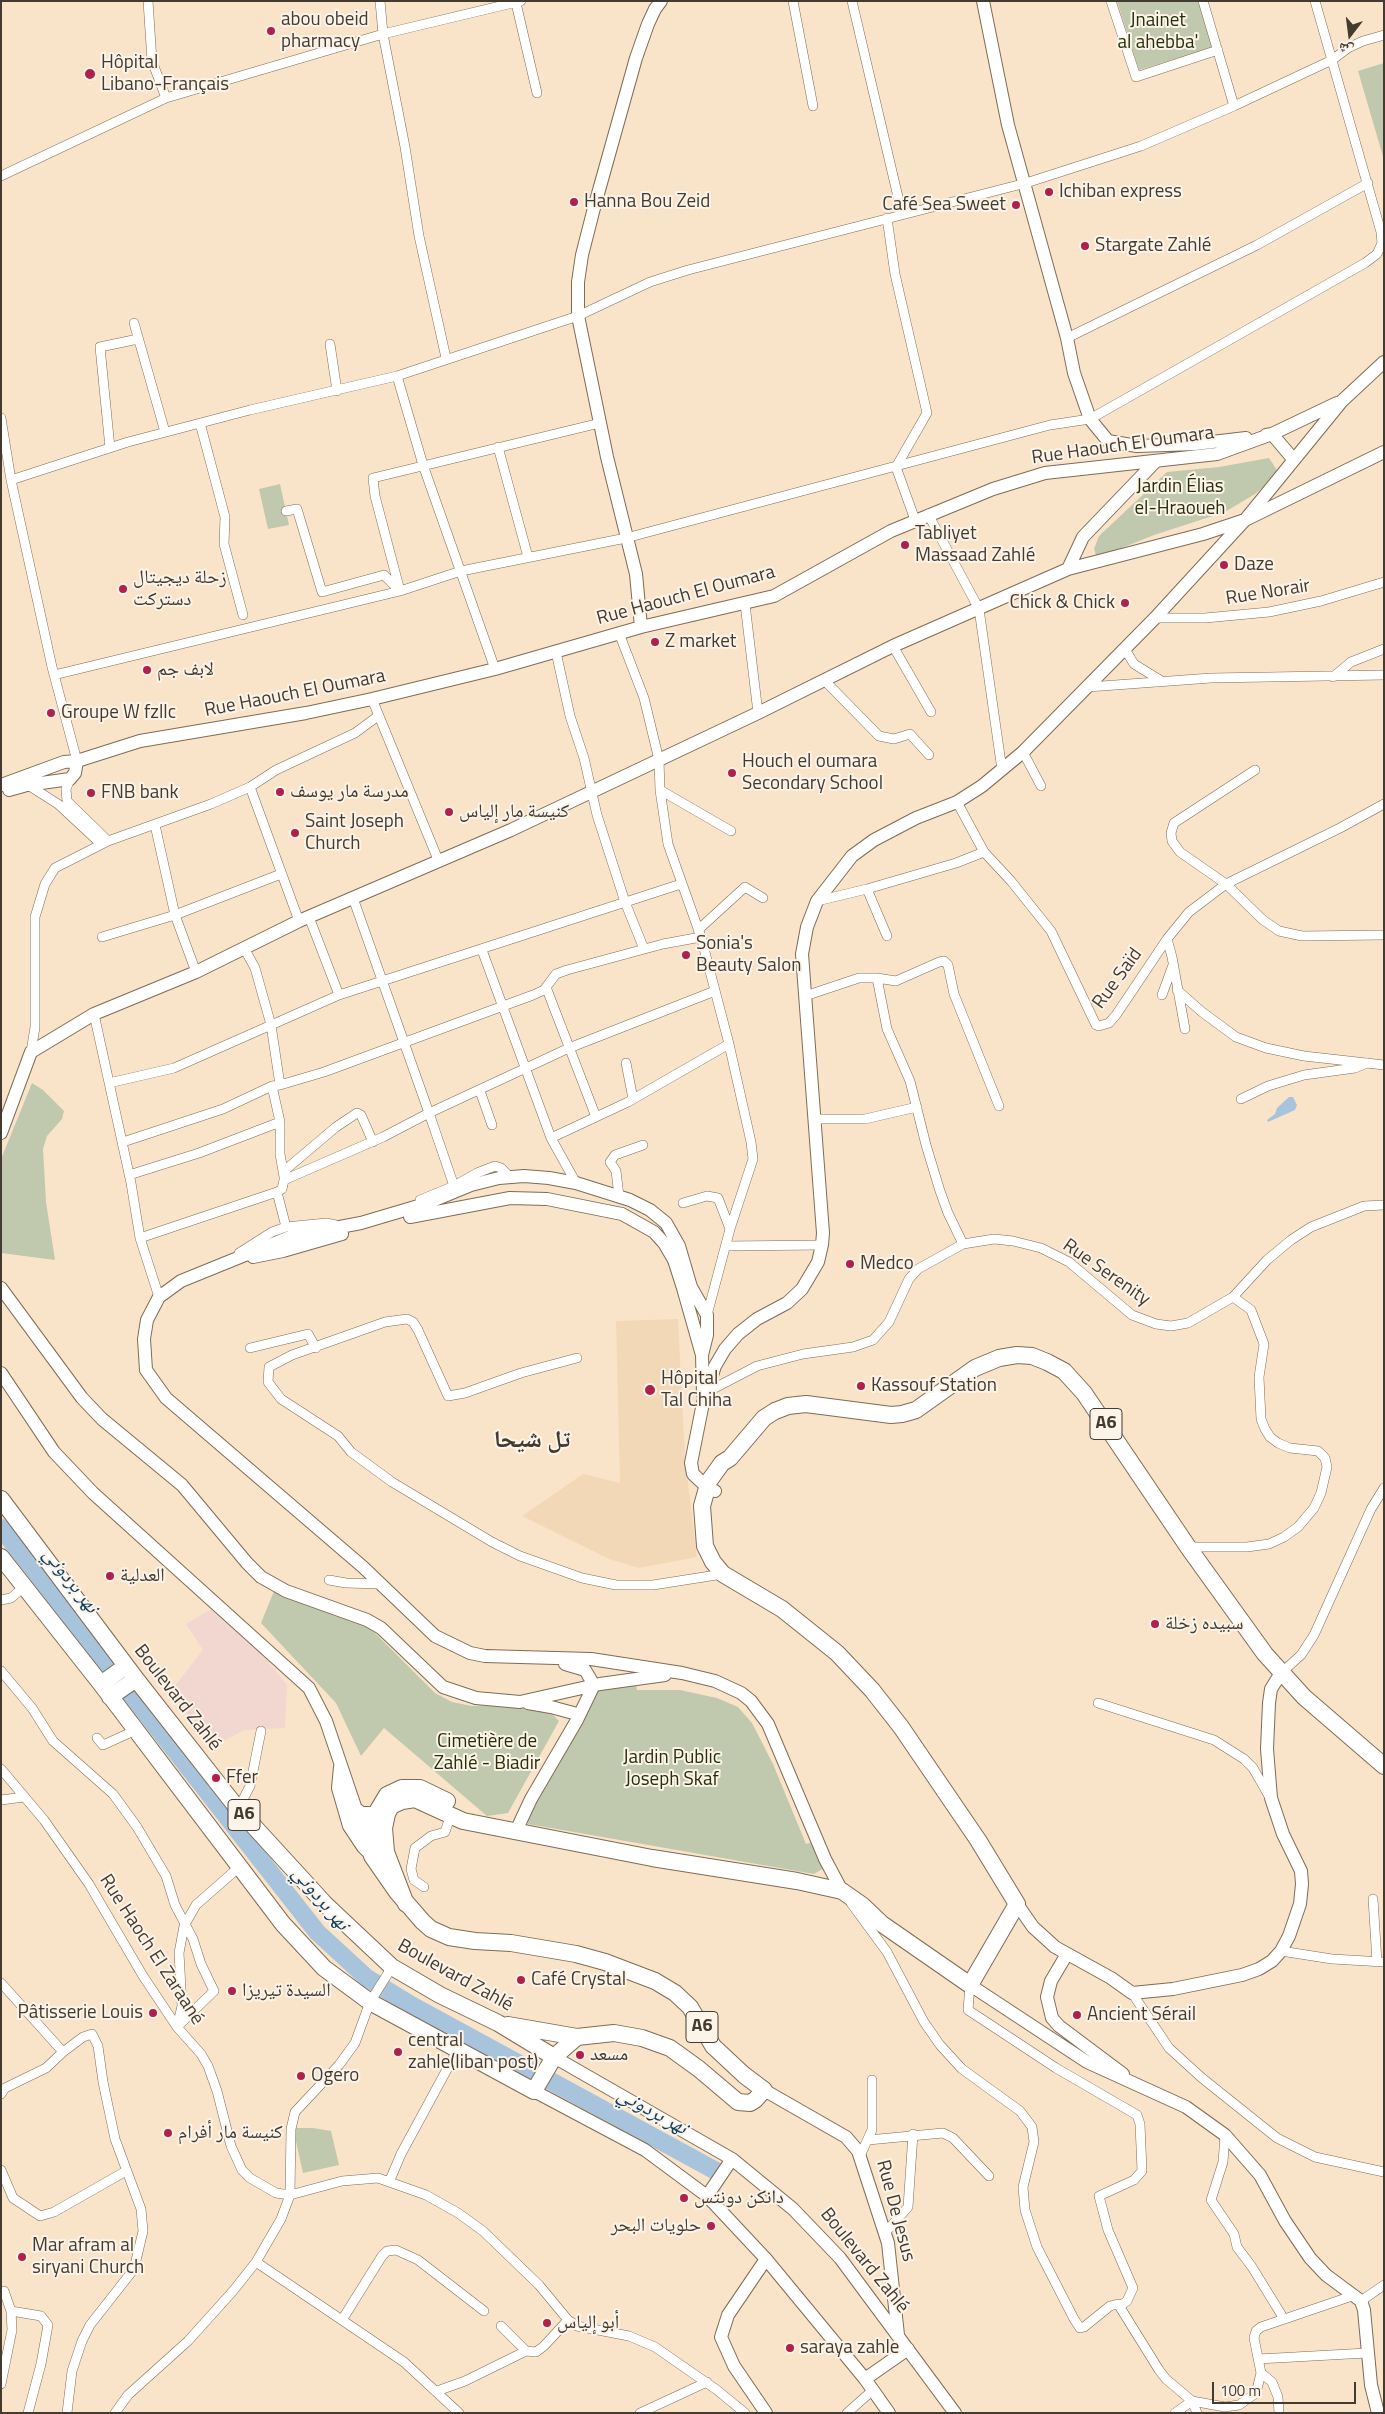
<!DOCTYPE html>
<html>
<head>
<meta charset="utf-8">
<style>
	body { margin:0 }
	#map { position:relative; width:1385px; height:2414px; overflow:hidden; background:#fae4c9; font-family:"Titillium Web","Noto Naskh Arabic",sans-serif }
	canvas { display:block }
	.frame { position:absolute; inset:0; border:2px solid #433a30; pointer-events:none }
	.north { position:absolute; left:1325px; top:10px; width:50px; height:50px; -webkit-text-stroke:4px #fcf3e9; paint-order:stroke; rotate:195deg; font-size:14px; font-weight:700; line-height:20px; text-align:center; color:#433a30 }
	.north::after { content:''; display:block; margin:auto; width:18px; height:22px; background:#433a30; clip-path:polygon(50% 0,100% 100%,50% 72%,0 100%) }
	.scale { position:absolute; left:1212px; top:2382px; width:144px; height:22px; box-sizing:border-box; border:2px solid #433a30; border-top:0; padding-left:6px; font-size:15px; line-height:18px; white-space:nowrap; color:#433a30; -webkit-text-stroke:4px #fcf3e9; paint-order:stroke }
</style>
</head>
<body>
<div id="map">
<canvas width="1385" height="2414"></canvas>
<div class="frame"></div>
<div class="north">ش</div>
<div class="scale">100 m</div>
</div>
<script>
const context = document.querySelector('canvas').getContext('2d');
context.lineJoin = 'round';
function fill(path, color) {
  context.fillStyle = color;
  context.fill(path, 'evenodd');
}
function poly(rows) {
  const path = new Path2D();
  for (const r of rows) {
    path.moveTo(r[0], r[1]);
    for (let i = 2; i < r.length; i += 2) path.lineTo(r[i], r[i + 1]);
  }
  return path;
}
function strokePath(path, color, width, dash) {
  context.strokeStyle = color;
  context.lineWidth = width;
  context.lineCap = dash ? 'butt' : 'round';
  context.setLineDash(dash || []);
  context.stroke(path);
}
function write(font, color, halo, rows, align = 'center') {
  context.font = font + ' "Titillium Web","Noto Naskh Arabic",sans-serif';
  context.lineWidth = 4;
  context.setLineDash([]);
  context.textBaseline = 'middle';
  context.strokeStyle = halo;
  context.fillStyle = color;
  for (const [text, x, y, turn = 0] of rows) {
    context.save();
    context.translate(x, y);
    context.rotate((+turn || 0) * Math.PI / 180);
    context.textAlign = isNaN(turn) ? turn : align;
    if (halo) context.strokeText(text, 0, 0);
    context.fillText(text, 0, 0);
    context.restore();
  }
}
const commercial = poly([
	[211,1609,266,1659,287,1685,285,1728,244,1730,213,1747,170,1692,203,1650,186,1624]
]);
const built = poly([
	[678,1319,685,1459,697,1557,639,1568,609,1559,522,1516,583,1474,620,1483,616,1321]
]);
const green = poly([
	[1117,1,1199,1,1214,47,1139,70],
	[1384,63,1384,160,1358,71],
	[1269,458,1279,473,1255,494,1225,512,1154,535,1097,558,1094,549,1099,536,1167,472,1219,467],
	[280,484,289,525,268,529,259,489],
	[32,1083,43,1090,64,1111,62,1119,47,1136,43,1149,46,1202,55,1260,1,1253,1,1159],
	[274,1591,362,1623,374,1632,435,1693,452,1702,472,1706,494,1705,551,1713,559,1721,508,1813,487,1816,384,1728,361,1756,336,1703,261,1623],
	[636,1684,637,1690,680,1690,717,1698,738,1707,752,1723,773,1764,806,1844,812,1842,824,1868,814,1874,528,1824,524,1817,588,1692],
	[293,2128,313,2128,331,2131,339,2165,303,2173]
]);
const water = poly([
	[1289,1097,1293,1097,1297,1105,1295,1110,1268,1122,1267,1120,1275,1114,1277,1108]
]);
const river = poly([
	[1,1528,317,1932,367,1978,411,2005,716,2171]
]);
const street = poly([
	[148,1,152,61,166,98],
	[380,1,383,34,405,147,419,236,446,358],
	[793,1,813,106],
	[852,1,902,214],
	[1111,1,1136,77,1218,50],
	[1203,1,1234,106],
	[516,3,537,93],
	[1,176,166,98,383,34,521,1],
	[887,218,895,274,927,413,896,467,915,520],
	[134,323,165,432],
	[1067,338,1257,245,1368,183],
	[330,344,337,391],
	[397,376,423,465,495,669],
	[1,418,11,480,52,667,77,761],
	[200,423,225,517,224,544,243,615],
	[498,447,528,557],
	[110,448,100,347,138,339],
	[11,480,128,442,250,410,397,376,578,316,650,282,688,270,1026,183,1141,146,1234,106,1332,60,1348,48,1363,41,1384,35],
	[286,511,297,509,322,592,384,575,400,591],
	[928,514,979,609,1002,770],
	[400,591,375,496,373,478,600,423],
	[745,604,758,713],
	[1155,618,1205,618,1269,612,1321,601,1384,582],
	[619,633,644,698,659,760,660,790,668,844,701,937,729,1044,751,1142,753,1159,730,1229,707,1315],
	[893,646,931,712],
	[1125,649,1134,664,1160,680],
	[556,652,570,716,584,758,597,815,625,902,644,949],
	[54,675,400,591,461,571,626,538,1050,425,1090,419,1365,263,1377,254,1382,243,1381,232,1315,1],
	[1333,677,1351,662,1384,649],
	[824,680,879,736,894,739,910,734,929,755],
	[1088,687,1211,678,1384,675],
	[372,699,439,862],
	[1023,752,1041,786],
	[1255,770,1174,823,1171,833,1172,841,1180,852,1226,884,1263,920,1279,931,1302,936,1384,935],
	[70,779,66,789,67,801,108,841],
	[28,785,58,804,101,844],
	[250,787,299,921],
	[660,790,731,831],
	[957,802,984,852,1011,881,1051,931,1096,1025,1099,1026,1109,1023,1116,1015,1167,939,1189,912,1226,884,1340,828,1384,804],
	[155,825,175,915,196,972],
	[867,889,887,936],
	[817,901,867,889,956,863,984,852],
	[309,917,339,995],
	[698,930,745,887,763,898],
	[102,937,175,915,281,874],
	[1167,939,1172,957,1185,1029],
	[244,948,255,968,271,1025,280,1085,324,1072,533,995,544,990,556,974,567,970,663,944,701,937],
	[482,950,551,1138,576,1183],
	[877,978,887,1029,910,1081,926,1145,940,1191,948,1213,963,1244],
	[546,987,596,1117],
	[1177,990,1202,1012,1236,1037,1266,1048,1304,1056,1384,1065],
	[1162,995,1173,965],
	[805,996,859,978,877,978,896,981,939,962,944,961,948,965,954,994,999,1106],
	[94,1014,131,1183,140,1238,159,1297],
	[31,1052,35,1027,35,917,45,884,55,868,108,841,211,804,250,787,276,770,355,733,378,716],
	[626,1063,633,1099],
	[109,1083,174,1068,339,995,681,884],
	[272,1086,280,1122,280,1154,284,1177],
	[480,1091,492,1125],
	[1241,1099,1268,1086,1304,1075,1355,1068,1367,1063],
	[815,1119,865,1119,917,1107],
	[551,1138,628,1102,729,1044],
	[123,1142,223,1109,272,1086,280,1085],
	[284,1171,336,1127,357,1113,361,1115,373,1142],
	[129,1175,199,1153,280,1122],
	[454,1186,477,1173,495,1166,501,1168,510,1177],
	[619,1196,616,1171,610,1162,615,1155,643,1145],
	[420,1200,454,1186,429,1113,569,1048,715,991],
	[683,1203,707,1196,718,1198,730,1229],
	[286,1227,326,1223,336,1225],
	[140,1238,277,1192,282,1189,284,1180,383,1137,429,1113,353,898],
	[726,1246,822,1245],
	[239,1253,272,1232,286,1227,277,1192],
	[250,1348,308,1334,316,1348],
	[577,1358,521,1373,465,1393,448,1396,418,1330,413,1322,407,1319,385,1322,292,1355,269,1367,268,1382,281,1399,338,1436,351,1452,392,1482,492,1542,520,1556,582,1578,616,1585,653,1585,723,1574],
	[707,1392,757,1366,803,1354,853,1347,873,1340,889,1322,909,1279,918,1269,963,1244,994,1239,1013,1241,1041,1248,1069,1262,1132,1315,1156,1324,1171,1326,1188,1323,1233,1297,1267,1260,1291,1240,1311,1227,1364,1206,1384,1205],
	[1188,1547,1247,1547,1269,1544,1284,1537,1298,1527,1314,1508,1321,1493,1327,1467,1325,1458,1318,1451,1290,1448,1278,1443,1270,1437,1265,1429,1261,1419,1259,1377,1264,1344,1251,1310,1233,1297],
	[329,1580,346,1583,381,1584],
	[1,1600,11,1598,24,1587],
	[1,1671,32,1708,53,1741,113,1794,137,1827,166,1876,175,1905,193,1939,201,1964,214,1991,177,2027],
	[1281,1673,1301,1655,1314,1635,1371,1509,1384,1488],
	[1098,1703,1214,1740,1244,1759,1253,1768,1269,1796],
	[97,1738,103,1745,136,1730],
	[1,1769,44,1820,89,1884,143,1976,177,2027,201,2054,208,2066,217,2091,231,2146,242,2170,250,2178,276,2193,290,2195,342,2181,378,2178,426,2195,458,2213,483,2231,539,2285,568,2320,577,2326,629,2336,655,2347,717,2390,745,2413],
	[1,1800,24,1797],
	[238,1809,250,1786,261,1731],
	[424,1887,414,1880,411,1869,415,1848,431,1836,445,1832,451,1814],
	[1373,1899,1377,1962],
	[851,1903,887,1952,924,2022,940,2045,962,2069,1020,2111,1032,2127,1034,2142,1023,2187,1025,2210,1037,2247,1074,2319,1080,2328,1084,2327,1110,2306,1118,2304,1159,2370,1166,2379,1192,2401,1197,2413],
	[1281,1951,1332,1959,1384,1962],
	[1,1983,63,2052],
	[970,1985,968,2010,1056,2068,1137,2115,1140,2124,1142,2171,1134,2180,1099,2196,1108,2230,1133,2288,1127,2301,1120,2306],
	[1132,1993,1169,2048,1202,2078,1277,2138,1315,2157,1384,2172],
	[177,2027,182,2006,179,1953,184,1926,196,1905,238,1868],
	[1,2094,5,2088,46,2068,63,2052,83,2037,92,2034,98,2046,103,2082,115,2139,141,2209,143,2231,134,2269,90,2325,82,2341,72,2371,67,2413],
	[1225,2135,1223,2162,1211,2200,1234,2234,1237,2247,1252,2267,1284,2319],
	[868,2140,943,2133,953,2138,989,2176],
	[860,2156,872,2130,872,2080],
	[1,2170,13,2198,40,2216,54,2212,126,2171],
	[390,2180,401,2154,458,2049],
	[885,2233,908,2207,913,2134],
	[256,2262,404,2362,459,2413],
	[1361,2301,1384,2285],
	[11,2311,41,2316,48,2325,41,2364,28,2413],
	[342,2320,382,2256,387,2251,396,2250,418,2260,484,2311],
	[501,2326,526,2351],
	[1258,2359,1367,2353],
	[1,2384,12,2330,11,2311,4,2291],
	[437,2391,465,2381,526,2351,536,2352,544,2346,568,2320],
	[115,2413,128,2395,188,2341,233,2291,256,2262,281,2219,290,2195,291,2129,295,2112,339,2065,355,2043,370,2002,392,1967],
	[640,2413,707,2382],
	[847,2413,873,2390],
	[1175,2413,1192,2401,1225,2407,1239,2405,1256,2393,1261,2373],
	[1279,2413,1278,2397,1272,2382,1261,2373,1254,2338,1256,2331,1261,2327,1355,2295]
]);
const secondary = poly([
	[983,1,1008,125,1067,338,1074,373,1090,419,1108,441,1137,446,1195,444,1246,438],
	[1266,435,1272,434,1294,460],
	[1068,569,1083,537,1155,462],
	[641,627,636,574,607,457,578,316,578,282,582,255,594,208,636,58,648,24,655,9,661,1],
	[1,785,64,762,77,761,140,741,306,713,372,699,495,669,641,627,774,596,891,531,993,489,1045,473,1217,454,1272,434,1337,403],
	[9,790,27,785,70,779,75,773,77,761],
	[1,1133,31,1052,94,1014,196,972,299,921,511,830,758,713,893,646,1068,569,1203,534,1245,520,1384,452],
	[410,1217,510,1198,547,1199,622,1214,654,1232,664,1243,674,1260,683,1288,702,1355,703,1394],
	[253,1257,283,1251,342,1234],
	[1,1288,82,1398,102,1419,182,1485,247,1563,261,1577,286,1591,367,1620,381,1628,443,1687,476,1698,520,1702,600,1684,665,1675],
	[702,1355,707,1335,707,1315,691,1287,679,1246,666,1223,650,1210,630,1200,576,1183,549,1178,524,1176,499,1178,471,1185,425,1204,361,1223,292,1236,181,1281,159,1297,147,1320,144,1339,146,1370,166,1398,363,1567,435,1636,470,1653,485,1656,591,1659,682,1673,715,1681,741,1693,751,1701,768,1724,825,1859,842,1891],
	[1,1373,54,1452,93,1493,309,1688,326,1721,364,1833,372,1840,380,1841],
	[715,1491,707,1487,693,1474,691,1463,703,1403,715,1366,725,1349,738,1334,757,1319,787,1303,802,1289,818,1262,822,1245,823,1233,802,954,807,927,817,901,852,856,874,840,916,818,957,802,982,786,1023,752,1155,618,1245,520,1342,401,1384,362],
	[528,1703,551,1707,577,1714],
	[340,1767,338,1788,349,1826,363,1847,372,1856,376,1854],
	[516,1831,531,1799,577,1720,594,1685,585,1670,565,1664],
	[1017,1904,1033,1927,1055,1947,1111,1978,1132,1993,1173,1989,1242,1975,1259,1969,1272,1961,1281,1951,1289,1936,1300,1904,1302,1884,1301,1871,1283,1834,1271,1798,1267,1749,1269,1703,1271,1689,1281,1673],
	[1067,1954,1051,1981,1047,1997,1052,2018,1059,2026,1123,2074],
	[970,1985,1087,2062,1186,2107,1225,2135,1260,2175,1285,2221,1310,2258,1326,2275,1361,2301,1364,2310,1371,2385,1378,2413],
	[554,2057,732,2159,793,2209,840,2258,955,2413],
	[764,2090,846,2137,858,2151,888,2243,898,2335],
	[534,2091,645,2150,707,2196,766,2259,865,2379,889,2413],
	[707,2196,732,2159],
	[766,2259,728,2315,721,2337,734,2366,766,2413],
	[865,2379,908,2349]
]);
const highway = poly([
	[1,1499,136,1679,238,1809,325,1904,392,1967,440,1995,498,2023,554,2057],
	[1,1557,101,1684,283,1924,324,1968,370,2002,534,2091,554,2057,577,2037,614,2033,642,2038,670,2048,699,2069,738,2102,750,2103,755,2100,764,2090,744,2075,713,2046,690,2007,675,1993,655,1981,605,1962,576,1954,511,1943,475,1941,449,1937,431,1929,423,1922,397,1892,372,1856,375,1815,387,1795,402,1788,420,1788,447,1801],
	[101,1684,126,1666],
	[110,1697,136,1679],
	[357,1812,361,1815,375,1815],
	[406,1904,386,1852,384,1828,387,1814,391,1806,402,1801,415,1799,463,1821,652,1858,797,1881,842,1891,862,1905,882,1924,970,1985,1017,1904,978,1840,901,1727,872,1690,837,1653,782,1609,723,1574,713,1562,705,1546,702,1506,709,1481,722,1463,730,1458,764,1418,775,1411,788,1406,806,1404,891,1415,902,1414,916,1410,975,1368,999,1358,1017,1355,1032,1356,1047,1362,1064,1371,1084,1393,1188,1547,1265,1654,1304,1697,1384,1766],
	[508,2025,577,2037]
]);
const markers = [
	[271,31,5,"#b1204b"],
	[90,74,6,"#b1204b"],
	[1049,192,5,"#b1204b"],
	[574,202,5,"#b1204b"],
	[1016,205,5,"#b1204b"],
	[1085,246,5,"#b1204b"],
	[905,545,5,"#b1204b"],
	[1224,565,5,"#b1204b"],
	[123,589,5,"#b1204b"],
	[1125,603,5,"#b1204b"],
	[655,642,5,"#b1204b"],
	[147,670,5,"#b1204b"],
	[51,713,5,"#b1204b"],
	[732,773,5,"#b1204b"],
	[280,792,5,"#b1204b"],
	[91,793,5,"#b1204b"],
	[449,812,5,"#b1204b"],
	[295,833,5,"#b1204b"],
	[686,955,5,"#b1204b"],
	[850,1264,5,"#b1204b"],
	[861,1386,5,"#b1204b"],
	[650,1390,6,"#b1204b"],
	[110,1576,5,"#b1204b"],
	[1155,1624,5,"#b1204b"],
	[216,1778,5,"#b1204b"],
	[521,1980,5,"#b1204b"],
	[232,1991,5,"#b1204b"],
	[153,2013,5,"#b1204b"],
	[1077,2015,5,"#b1204b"],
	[398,2052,5,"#b1204b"],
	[580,2055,5,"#b1204b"],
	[301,2076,5,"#b1204b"],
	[168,2133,5,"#b1204b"],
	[684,2198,5,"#b1204b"],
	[711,2226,5,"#b1204b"],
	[22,2257,5,"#b1204b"],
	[547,2323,5,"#b1204b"],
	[790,2348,5,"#b1204b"]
];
const shields = [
	[1106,1424,32],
	[244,1815,32],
	[702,2027,32]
];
const shieldNames = [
	["A6",1106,1424],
	["A6",244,1815],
	["A6",702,2027]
];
const poiNames = [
	["abou obeid",281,20],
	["pharmacy",281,42],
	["Hôpital",101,63],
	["Libano-Français",101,85],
	["Ichiban express",1059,192],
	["Hanna Bou Zeid",584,202],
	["Café Sea Sweet",1006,205,"right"],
	["Stargate Zahlé",1095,246],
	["Tabliyet",915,534],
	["Massaad Zahlé",915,556],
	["Daze",1234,565],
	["زحلة ديجيتال",133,578],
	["دستركت",133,600],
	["Chick & Chick",1115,603,"right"],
	["Z market",665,642],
	["لابف جم",157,670],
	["Groupe W fzllc",61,713],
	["Houch el oumara",742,762],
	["Secondary School",742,784],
	["مدرسة مار يوسف",290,792],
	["FNB bank",101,793],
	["كنيسة مار إلياس",459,812],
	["Saint Joseph",305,822],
	["Church",305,844],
	["Sonia's",696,944],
	["Beauty Salon",696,966],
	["Medco",860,1264],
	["Hôpital",661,1379],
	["Tal Chiha",661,1401],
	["Kassouf Station",871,1386],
	["العدلية",120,1576],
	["سبيده زخلة",1165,1624],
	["Ffer",226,1778],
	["Café Crystal",531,1980],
	["السيدة تيريزا",242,1991],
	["Pâtisserie Louis",143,2013,"right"],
	["Ancient Sérail",1087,2015],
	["central",408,2041],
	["zahle(liban post)",408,2063],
	["مسعد",590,2055],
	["Ogero",311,2076],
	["كنيسة مار أفرام",178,2133],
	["دانكن دونتس",694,2198],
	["حلويات البحر",701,2226,"right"],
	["Mar afram al",32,2246],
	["siryani Church",32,2268],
	["أبو إلياس",557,2323],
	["saraya zahle",800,2348]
];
const parkNames = [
	["Jnainet",1158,21],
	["al ahebba'",1158,43],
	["Jardin Élias",1180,487],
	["el-Hraoueh",1180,509],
	["Cimetière de",487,1742],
	["Zahlé - Biadir",487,1764],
	["Jardin Public",672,1758],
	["Joseph Skaf",672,1780]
];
const streetNames = [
	["Rue Haouch El Oumara",1123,446,-8],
	["Rue Norair",1268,593,-9],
	["Rue Haouch El Oumara",686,596,-15],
	["Rue Haouch El Oumara",295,694,-11],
	["Rue Saïd",1118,979,-54],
	["Rue Serenity",1106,1273,35],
	["Boulevard Zahlé",177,1698,52],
	["Rue Haoch El Zaraané",151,1950,57],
	["Boulevard Zahlé",455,1976,29],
	["Rue De Jesus",895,2211,75],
	["Boulevard Zahlé",864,2261,51]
];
const waterNames = [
	["نهر بردوني",70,1581,52],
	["نهر بردوني",320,1899,50],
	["نهر بردوني",652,2112,29]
];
const districtNames = [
	["تل شيحا",532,1441]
];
fill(commercial, '#f1d7d0');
fill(built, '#f2d8b7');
fill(green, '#c0c9ae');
fill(water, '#a8c4dc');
strokePath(river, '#a8c4dc', 18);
strokePath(street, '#7f6c54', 10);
strokePath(secondary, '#7f6c54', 14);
strokePath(highway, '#7f6c54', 18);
strokePath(street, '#fff', 9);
strokePath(secondary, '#fff', 12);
strokePath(highway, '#fff', 16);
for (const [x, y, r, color] of markers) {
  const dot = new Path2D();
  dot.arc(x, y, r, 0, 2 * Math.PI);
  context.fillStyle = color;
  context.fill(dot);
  strokePath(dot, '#fcf3e9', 2);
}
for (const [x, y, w] of shields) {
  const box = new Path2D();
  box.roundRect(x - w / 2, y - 15.5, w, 31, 4);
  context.fillStyle = '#fcf3e9';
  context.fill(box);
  strokePath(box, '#433a30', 1);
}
write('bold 18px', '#433a30', null, shieldNames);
write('19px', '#433a30', '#fcf3e9', poiNames, 'left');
write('19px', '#262f08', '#fcf3e9', parkNames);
write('19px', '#433a30', '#fcf3e9', streetNames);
write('italic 20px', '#0f3e5f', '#fcf3e9', waterNames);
write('bold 24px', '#433a30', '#fcf3e9', districtNames);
</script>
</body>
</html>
